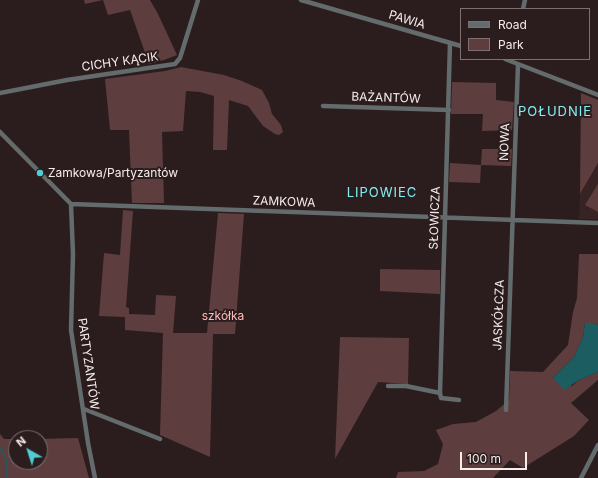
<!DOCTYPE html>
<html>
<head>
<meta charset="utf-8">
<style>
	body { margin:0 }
	#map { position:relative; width:598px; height:478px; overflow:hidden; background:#2b1d1d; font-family:Inter,sans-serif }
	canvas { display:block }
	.legend { position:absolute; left:460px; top:8px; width:130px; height:52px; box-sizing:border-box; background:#2b1d1d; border:1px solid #7c7070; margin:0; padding:5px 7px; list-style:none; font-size:12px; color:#f6ecec }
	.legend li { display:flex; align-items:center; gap:8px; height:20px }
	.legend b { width:20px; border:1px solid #7c7070 }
	.north { position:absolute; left:8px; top:430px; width:40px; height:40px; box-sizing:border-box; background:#2b1d1d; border:1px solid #7c7070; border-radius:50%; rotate:321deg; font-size:11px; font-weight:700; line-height:16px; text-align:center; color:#f6ecec }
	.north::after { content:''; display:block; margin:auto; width:14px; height:18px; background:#51ccd2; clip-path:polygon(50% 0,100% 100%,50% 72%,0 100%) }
	.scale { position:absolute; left:460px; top:452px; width:67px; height:18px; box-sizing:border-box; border:2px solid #f6ecec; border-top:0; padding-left:5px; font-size:12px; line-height:14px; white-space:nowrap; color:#f6ecec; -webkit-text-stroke:3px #2b1d1d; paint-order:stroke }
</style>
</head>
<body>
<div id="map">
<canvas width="598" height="478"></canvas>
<ul class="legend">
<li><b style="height:5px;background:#636b6c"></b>Road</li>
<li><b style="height:11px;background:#5e3d3e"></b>Park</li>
</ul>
<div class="north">N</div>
<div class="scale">100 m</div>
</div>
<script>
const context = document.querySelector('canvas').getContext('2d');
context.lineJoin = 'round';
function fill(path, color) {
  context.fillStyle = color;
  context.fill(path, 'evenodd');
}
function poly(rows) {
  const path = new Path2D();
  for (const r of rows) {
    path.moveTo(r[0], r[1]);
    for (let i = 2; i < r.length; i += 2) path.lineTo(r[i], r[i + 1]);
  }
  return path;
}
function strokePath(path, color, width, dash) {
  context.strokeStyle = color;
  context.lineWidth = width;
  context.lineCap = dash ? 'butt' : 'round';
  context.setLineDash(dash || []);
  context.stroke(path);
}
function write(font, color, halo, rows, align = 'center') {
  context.font = font + ' Inter,sans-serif';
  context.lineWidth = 4;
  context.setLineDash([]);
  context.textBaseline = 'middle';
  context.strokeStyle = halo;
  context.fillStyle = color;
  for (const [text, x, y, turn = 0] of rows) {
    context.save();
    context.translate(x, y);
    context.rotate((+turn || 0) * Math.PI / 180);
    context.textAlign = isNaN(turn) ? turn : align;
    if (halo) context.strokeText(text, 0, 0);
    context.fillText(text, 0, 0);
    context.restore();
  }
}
const built = poly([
	[598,163,598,219,579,219,580,194]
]);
const green = poly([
	[84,0,150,0,158,14,177,55,164,60,149,64,130,10,108,15,103,0,85,4],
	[181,67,224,75,242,81,262,90,269,103,272,114,281,125,283,132,279,135,275,134,263,126,248,106,229,100,227,150,213,150,214,96,200,92,186,91,183,131,162,132,164,203,132,203,129,130,110,130,105,79,165,71],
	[452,82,496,83,496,100,514,102,512,130,482,131,483,114,451,114],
	[581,93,598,100,598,163,580,194],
	[482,149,512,149,511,166,481,165,480,183,449,182,450,163,481,165],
	[598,184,598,212,585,205],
	[123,210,133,211,126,307,129,308,129,314,155,315,156,295,176,296,173,333,207,333,218,213,244,214,235,334,213,334,210,457,160,435,163,333,125,330,125,317,99,316,104,253,120,255],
	[579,254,598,254,598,325,593,323,585,323,583,337,574,357,553,378,572,386,579,380,598,372,598,380,571,403,589,420,574,436,523,468,510,460,493,478,396,478,398,472,424,471,438,464,443,444,436,430,453,424,476,422,496,411,509,400,510,371,543,372,568,345,573,312,577,298],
	[380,269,440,270,440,294,380,291],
	[340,337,409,338,408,384,378,382,335,459],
	[0,434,4,439,16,439,16,462,40,462,40,439,78,438,89,478,0,478]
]);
const water = poly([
	[585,323,593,323,598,325,598,372,579,380,564,390,553,378,574,357,583,337]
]);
const stream = poly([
	[0,447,5,455,7,465,7,478]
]);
const minor = poly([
	[301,0,461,46],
	[523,9,525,0],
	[505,59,598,95],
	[0,93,67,80,175,64,180,58,198,0],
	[323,106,449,110],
	[0,132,71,204,598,223],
	[71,204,73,254,71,330,88,443,95,478],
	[388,386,406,386,440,393,450,43],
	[440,393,441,398,459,400],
	[84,409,160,439],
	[506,410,518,64],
	[581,478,598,445]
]);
const markers = [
	[40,173,4,"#51ccd2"]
];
const streetNames = [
	["PAWIA",407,20,17],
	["CICHY KĄCIK",120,62,-8],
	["BAŻANTÓW",386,98,2],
	["NOWA",505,142,-88],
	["ZAMKOWA",284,202,2],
	["SŁOWICZA",435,218,-88],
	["JASKÓŁCZA",499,315,-88],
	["PARTYZANTÓW",88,364,82]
];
const poiNames = [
	["Zamkowa/Partyzantów",48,173]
];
const parkNames = [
	["szkółka",223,316]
];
const neighbourhoodNames = [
	["POŁUDNIE",555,112],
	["LIPOWIEC",382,193]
];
fill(built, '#382324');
fill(green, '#5e3d3e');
fill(water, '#1b5d61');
strokePath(stream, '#1b5d61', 1.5);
strokePath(minor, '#636b6c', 4.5);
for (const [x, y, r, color] of markers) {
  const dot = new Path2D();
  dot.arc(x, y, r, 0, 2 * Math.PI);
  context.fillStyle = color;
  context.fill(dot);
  strokePath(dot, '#2b1d1d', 1.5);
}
write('12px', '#f6ecec', '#2b1d1d', streetNames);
write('12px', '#f6ecec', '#2b1d1d', poiNames, 'left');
write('12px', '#fdbbbc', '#2b1d1d', parkNames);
context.letterSpacing = '1px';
write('13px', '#83eef4', '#2b1d1d', neighbourhoodNames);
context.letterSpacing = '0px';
</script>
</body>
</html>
